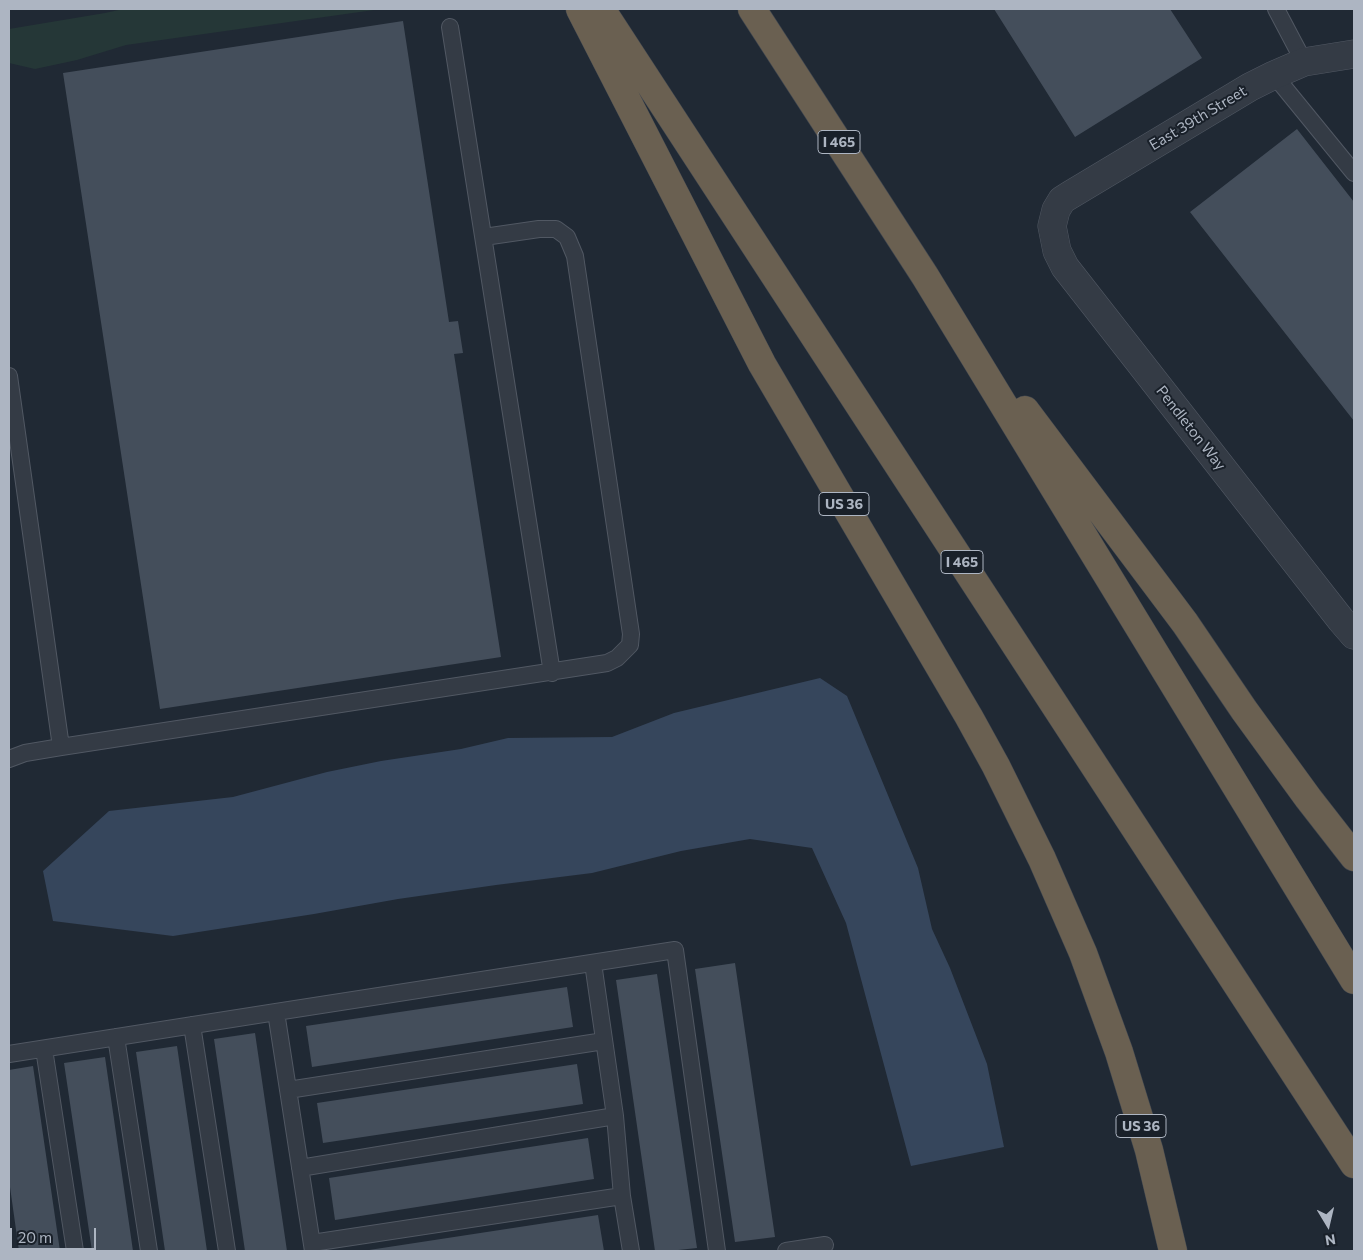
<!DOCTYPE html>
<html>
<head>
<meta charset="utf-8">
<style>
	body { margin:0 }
	#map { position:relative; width:1363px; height:1260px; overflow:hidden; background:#202934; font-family:Commissioner,sans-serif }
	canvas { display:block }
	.frame { position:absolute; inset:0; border:10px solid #adb5c2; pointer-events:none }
	.north { position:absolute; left:1303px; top:1200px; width:50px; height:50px; -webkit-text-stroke:4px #192029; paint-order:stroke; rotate:171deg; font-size:14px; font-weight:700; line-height:20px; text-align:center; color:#adb5c2 }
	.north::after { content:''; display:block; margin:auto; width:18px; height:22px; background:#adb5c2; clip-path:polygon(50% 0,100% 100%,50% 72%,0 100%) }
	.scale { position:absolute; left:10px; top:1228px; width:86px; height:22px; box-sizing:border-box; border:2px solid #adb5c2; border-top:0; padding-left:6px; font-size:15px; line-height:18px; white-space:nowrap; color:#adb5c2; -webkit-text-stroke:4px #192029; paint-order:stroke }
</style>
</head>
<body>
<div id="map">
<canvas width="1363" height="1260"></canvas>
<div class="frame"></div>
<div class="north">N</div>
<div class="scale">20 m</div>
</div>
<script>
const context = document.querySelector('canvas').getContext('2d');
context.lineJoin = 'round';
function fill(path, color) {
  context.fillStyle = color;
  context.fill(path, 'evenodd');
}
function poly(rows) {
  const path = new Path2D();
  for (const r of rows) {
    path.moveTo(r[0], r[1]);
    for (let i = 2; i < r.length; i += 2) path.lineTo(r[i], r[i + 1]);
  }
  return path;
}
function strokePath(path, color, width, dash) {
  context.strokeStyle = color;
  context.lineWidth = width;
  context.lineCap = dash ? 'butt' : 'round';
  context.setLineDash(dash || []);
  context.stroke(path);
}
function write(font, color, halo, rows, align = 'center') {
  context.font = font + ' Commissioner,sans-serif';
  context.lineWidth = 4;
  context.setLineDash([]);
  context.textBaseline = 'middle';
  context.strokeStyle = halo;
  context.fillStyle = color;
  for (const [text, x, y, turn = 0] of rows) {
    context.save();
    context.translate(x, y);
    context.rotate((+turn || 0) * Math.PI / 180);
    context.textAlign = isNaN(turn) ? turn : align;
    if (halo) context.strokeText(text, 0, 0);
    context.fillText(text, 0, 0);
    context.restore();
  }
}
const green = poly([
	[123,9,381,9,126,45,77,60,35,69,9,63,9,29,105,13]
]);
const water = poly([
	[820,678,847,696,918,868,932,929,950,968,987,1064,1004,1147,911,1166,846,923,812,848,750,839,681,851,592,873,496,885,398,899,314,914,173,936,53,921,43,871,109,811,233,797,327,772,381,761,461,749,508,738,612,737,674,713]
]);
const building = poly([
	[994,9,1170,9,1202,58,1075,137],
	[403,21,449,322,458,321,463,353,454,354,501,657,160,709,63,73],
	[1297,129,1354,202,1354,421,1190,212],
	[735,963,775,1237,735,1242,695,969],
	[657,974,697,1248,669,1251,655,1251,616,980],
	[567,987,573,1027,312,1067,306,1026],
	[255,1033,287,1251,245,1251,214,1039],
	[177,1046,207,1251,165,1251,136,1052],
	[105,1057,133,1251,92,1251,64,1063],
	[577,1064,583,1104,323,1143,317,1103],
	[33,1066,60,1251,19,1251,9,1180,9,1070],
	[588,1138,594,1179,335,1220,329,1178],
	[598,1215,604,1251,369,1251,369,1250]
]);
const service = poly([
	[1276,9,1304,62],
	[450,27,552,673],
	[1274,75,1354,173],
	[9,376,61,747],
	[9,759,25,753,61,747,607,663,617,658,630,645,631,634,575,256,567,237,556,229,539,229,484,237],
	[593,963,615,1116,622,1196,631,1251],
	[276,1012,675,950,717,1251],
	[192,1025,227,1251],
	[116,1037,149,1251],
	[44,1049,75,1251],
	[9,1054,276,1012,313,1251],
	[288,1090,604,1041],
	[300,1168,615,1116],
	[312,1243,622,1196],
	[786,1251,825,1245]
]);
const minor = poly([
	[1354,54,1304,62,1274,75,1250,87,1070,195,1062,200,1056,210,1052,226,1057,251,1065,267,1341,620,1354,635]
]);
const motorway = poly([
	[580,9,762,364,969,717,996,766,1042,859,1083,953,1119,1052,1149,1150,1173,1251],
	[601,9,1354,1164],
	[752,9,925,276,1354,980],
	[1025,410,1185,623,1244,710,1308,798,1354,857]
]);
const shields = [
	[839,142,42],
	[844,504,50],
	[962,562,42],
	[1141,1126,50]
];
const shieldNames = [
	["I 465",839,142],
	["US 36",844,504],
	["I 465",962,562],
	["US 36",1141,1126]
];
const streetNames = [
	["East 39th Street",1198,118,-31],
	["Pendleton Way",1191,428,52]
];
fill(green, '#253737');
fill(water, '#36465c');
fill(building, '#444e5b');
strokePath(service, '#515863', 18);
strokePath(minor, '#515863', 29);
strokePath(motorway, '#3e454f', 29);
strokePath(service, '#343b45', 16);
strokePath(minor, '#343b45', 28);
strokePath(motorway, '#6a6051', 28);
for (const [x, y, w] of shields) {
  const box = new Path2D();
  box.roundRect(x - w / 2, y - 11.5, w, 23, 4);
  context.fillStyle = '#192029';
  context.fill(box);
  strokePath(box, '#adb5c2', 1);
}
write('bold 14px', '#adb5c2', null, shieldNames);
write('15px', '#adb5c2', '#192029', streetNames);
</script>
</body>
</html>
